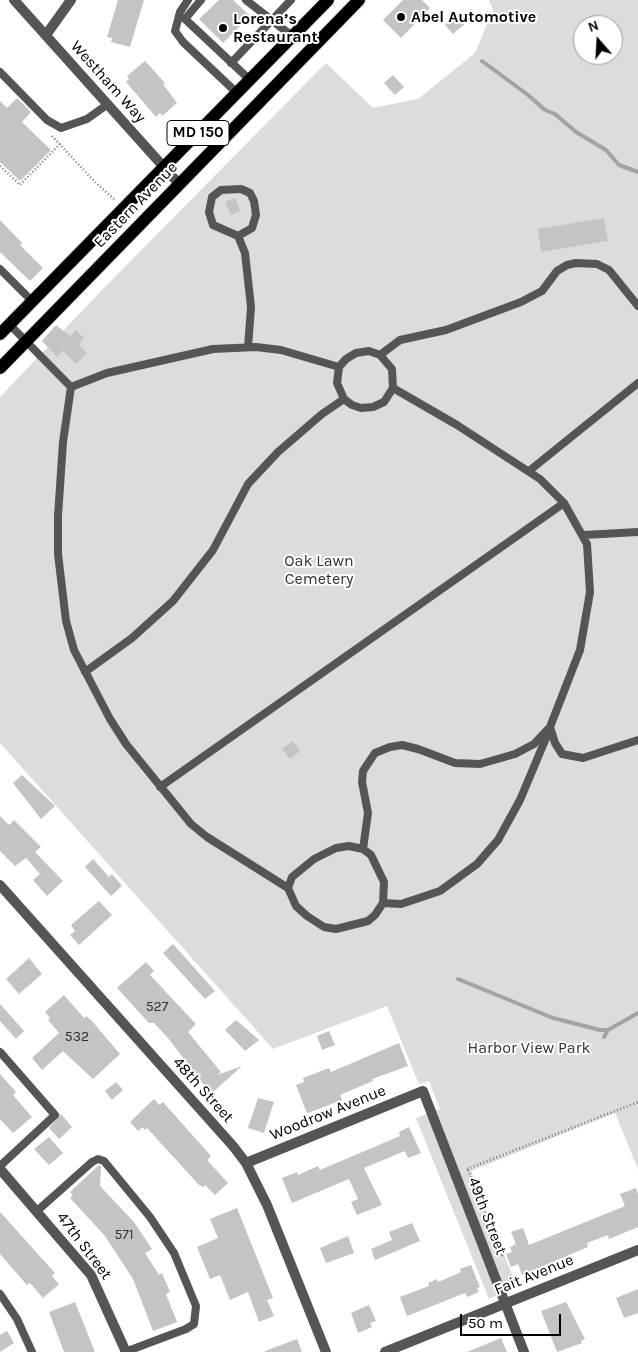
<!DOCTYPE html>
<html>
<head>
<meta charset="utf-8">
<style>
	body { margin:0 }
	#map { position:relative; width:638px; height:1352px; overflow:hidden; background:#fff; font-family:Karla,sans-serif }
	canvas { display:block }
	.north { position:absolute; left:573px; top:15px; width:50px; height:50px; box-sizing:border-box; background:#fff; border:1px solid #999; border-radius:50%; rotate:341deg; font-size:14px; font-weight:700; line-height:20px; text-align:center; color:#000 }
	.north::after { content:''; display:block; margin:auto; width:18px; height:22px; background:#000; clip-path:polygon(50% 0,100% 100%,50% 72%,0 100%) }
	.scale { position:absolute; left:460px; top:1314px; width:101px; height:22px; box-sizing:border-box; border:2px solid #000; border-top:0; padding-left:6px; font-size:15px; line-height:18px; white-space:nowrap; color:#000; -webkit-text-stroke:4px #fff; paint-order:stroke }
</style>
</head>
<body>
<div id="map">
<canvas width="638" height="1352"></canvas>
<div class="north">N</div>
<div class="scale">50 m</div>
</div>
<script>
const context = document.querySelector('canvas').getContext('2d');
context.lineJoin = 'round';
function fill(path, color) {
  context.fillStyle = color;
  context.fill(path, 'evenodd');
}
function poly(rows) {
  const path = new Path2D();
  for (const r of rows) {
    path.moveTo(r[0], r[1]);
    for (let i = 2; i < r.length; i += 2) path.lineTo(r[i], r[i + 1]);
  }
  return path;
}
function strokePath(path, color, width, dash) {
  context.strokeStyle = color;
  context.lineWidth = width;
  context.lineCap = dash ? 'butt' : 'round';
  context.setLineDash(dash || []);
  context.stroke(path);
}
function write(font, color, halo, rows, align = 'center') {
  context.font = font + ' Karla,sans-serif';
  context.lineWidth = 4;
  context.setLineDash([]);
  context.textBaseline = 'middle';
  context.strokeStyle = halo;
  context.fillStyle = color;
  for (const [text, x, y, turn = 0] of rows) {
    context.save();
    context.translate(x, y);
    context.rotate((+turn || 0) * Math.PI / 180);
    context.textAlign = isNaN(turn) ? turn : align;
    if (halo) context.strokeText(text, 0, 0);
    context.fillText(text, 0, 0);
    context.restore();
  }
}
const green = poly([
	[489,0,638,0,638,1169,615,1113,471,1171,517,1287,489,1299,416,1118,440,1109,429,1081,419,1084,387,1006,273,1049,0,743,0,397,102,290,326,63,373,108,418,99,475,53,493,10],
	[583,25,613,25,613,55,583,55]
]);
const stream = poly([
	[482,61,528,95,545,110,555,114,576,132,606,150,619,165,638,172],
	[458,979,553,1018,600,1030,608,1030,638,1013],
	[604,1037,608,1030]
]);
const building = poly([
	[118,0,144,0,130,47,111,42,112,38,107,37],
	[219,0,233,0,250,16,223,43,199,19],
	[403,0,422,0,430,8,401,38,383,20],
	[457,13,467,22,453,34,445,25],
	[145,61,165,83,163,84,177,103,162,116,160,113,156,117,126,82,129,79,127,76],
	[393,75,404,87,395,95,384,83],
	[17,98,31,112,22,122,51,150,20,181,0,162,0,101,7,108],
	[235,198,240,211,231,215,225,202],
	[604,218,608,241,541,252,538,229],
	[0,220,22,243,20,245,43,268,30,281,0,252],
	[56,325,70,336,76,330,84,338,78,344,87,353,76,364,63,351,57,357,42,341],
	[293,741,300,751,290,759,282,749],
	[22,775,55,806,41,819,13,783],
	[0,816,9,825,14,820,41,847,35,852,63,881,47,896,33,880,40,874,26,858,15,866,0,851],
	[93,859,109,877,112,874,122,886,111,896,85,867],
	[99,901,112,915,79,945,70,935,75,931,71,925],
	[173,944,215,991,205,999,163,953],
	[29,958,42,974,19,994,6,979],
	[146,962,154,971,150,975,196,1024,188,1032,221,1072,217,1075,242,1066,211,1094,168,1038,154,1023,149,1023,117,988],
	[64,995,84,1018,86,1016,91,1020,120,1054,93,1079,63,1051,42,1070,32,1058,59,1033,48,1020,50,1018,45,1012],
	[0,1004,24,1031,16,1039,0,1021],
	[236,1020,259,1040,245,1051,225,1030],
	[329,1031,335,1045,322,1050,317,1036],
	[399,1043,408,1066,372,1079,373,1081,340,1095,342,1100,308,1113,306,1111,296,1085,304,1082,303,1078,329,1068,331,1072],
	[0,1074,16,1092,13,1095,32,1117,13,1133,0,1119],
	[116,1082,123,1090,112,1100,105,1091],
	[258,1098,274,1102,264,1133,248,1128],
	[154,1099,159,1105,163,1102,211,1156,207,1160,228,1183,215,1195,205,1185,204,1187,199,1185,147,1128,145,1130,143,1127,138,1131,130,1122],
	[61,1114,72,1127,59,1139,49,1128],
	[409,1127,421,1153,408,1158,405,1151,364,1168,382,1205,357,1215,351,1202,358,1199,349,1179,292,1203,282,1178,297,1172,298,1175,318,1166,320,1170,400,1136,399,1132],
	[49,1137,63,1153,49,1165,34,1149],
	[99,1165,101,1166,100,1186,134,1222,152,1249,145,1253,159,1275,162,1273,170,1292,166,1294,177,1322,153,1331,133,1279,105,1236,70,1198,73,1195,70,1192],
	[636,1188,638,1194,638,1227,609,1239,608,1235,587,1243,588,1247,522,1275,518,1264,511,1267,506,1254,512,1252,510,1247,516,1244,511,1232,523,1228,529,1245,625,1206,620,1194],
	[237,1208,273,1298,267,1300,274,1316,259,1322,248,1292,230,1300,220,1275,210,1279,197,1247,218,1238,210,1219],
	[0,1212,55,1273,52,1276,59,1284,43,1298,30,1283,27,1285,0,1254],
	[412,1223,420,1241,375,1260,371,1249,392,1240,389,1232],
	[348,1236,354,1253,326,1263,320,1248],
	[471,1265,480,1287,477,1288,479,1292,467,1297,465,1293,407,1316,400,1297,429,1286,428,1283,437,1279,438,1282,457,1274,461,1272,460,1269],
	[638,1289,638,1313,624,1318,616,1298],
	[75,1302,95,1352,64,1352,49,1312],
	[566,1302,585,1339,581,1341,582,1343,557,1352,541,1311],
	[369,1305,376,1321,370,1323,372,1327,358,1333,351,1313],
	[7,1331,14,1343,0,1352,0,1335],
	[501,1338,507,1352,467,1352],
	[297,1339,302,1352,265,1352,265,1351]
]);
const path = poly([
	[52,136,96,183,114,199],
	[0,166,20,185,60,144],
	[467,1169,638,1102],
	[468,1170,502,1255,499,1256]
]);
const lane = poly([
	[188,0,180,12,175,31,183,42,237,93],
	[201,0,185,19,250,80],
	[246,0,292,36],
	[231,63,291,0],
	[0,72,47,120,61,128,87,119,108,104],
	[238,236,252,228,256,215,254,201,250,193,241,189,221,190,212,197,209,212,213,225,238,236,245,253,251,307,248,347],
	[0,269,32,301],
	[10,325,71,387,107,373,213,349,256,347,281,350,339,367,346,359,356,353,369,351,380,355,400,340,446,330,521,302,542,291,557,271,567,265,576,263,597,264,609,270,638,306],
	[339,367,337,383,344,399,352,405,361,408,373,407,384,402,393,388,392,369,380,355],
	[71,387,63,442,58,516,58,554,66,621,74,650,110,719,126,744,191,824,207,837,288,888,296,906,307,916,324,927,336,929,368,921,375,915,383,903,384,882,371,855,363,849,349,846,336,848,314,859,292,877,288,888],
	[393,388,457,425,540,479,564,503,587,544,590,592,580,650,550,727,555,743,562,754,583,758,638,740],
	[529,471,638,383],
	[584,535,638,532],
	[85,672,132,638,173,601,213,550,248,484,278,452,322,414,344,399],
	[160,787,564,503],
	[363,849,368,813,362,782,363,771,375,753,390,747,402,745,418,749,455,763,480,764,515,754,534,744,550,727],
	[383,903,401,904,440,891,477,864,498,840,520,800,549,731],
	[0,1052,55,1115,0,1166],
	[37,1211,92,1162,98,1159,104,1161,150,1217,174,1253,196,1306,194,1324,186,1329,125,1352],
	[0,1294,17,1319,32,1352]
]);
const street = poly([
	[14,0,179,184],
	[46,35,71,0],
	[0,885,233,1146,246,1163,267,1205,326,1352],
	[246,1163,423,1091,524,1352],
	[0,1169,91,1275,126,1352],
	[385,1352,638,1250]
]);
const primary = poly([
	[0,334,328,0],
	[0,368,359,0]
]);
const markers = [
	[401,17,5,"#000"],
	[223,28,5,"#000"]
];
const numberNames = [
	["527",157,1007],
	["532",77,1037],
	["571",124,1235]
];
const shields = [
	[198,133,62]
];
const shieldNames = [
	["MD 150",198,133]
];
const poiNames = [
	["Abel Automotive",411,17],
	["Lorena’s",233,19],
	["Restaurant",233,37]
];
const streetNames = [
	["Westham Way",108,82,48],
	["Eastern Avenue",136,205,-46],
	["48th Street",203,1090,48],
	["Woodrow Avenue",328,1113,-22],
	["49th Street",487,1216,69],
	["47th Street",84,1246,53],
	["Fait Avenue",534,1275,-22]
];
const parkNames = [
	["Oak Lawn",319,561],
	["Cemetery",319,579],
	["Harbor View Park",529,1048]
];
fill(green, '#dcdcdc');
strokePath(stream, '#a3a3a3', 4);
fill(building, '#c4c4c4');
strokePath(primary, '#dbdbdb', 14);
strokePath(path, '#777', 2.5, [1, 2.5]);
strokePath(lane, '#555', 8);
strokePath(street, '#555', 10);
strokePath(primary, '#000', 12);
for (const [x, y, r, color] of markers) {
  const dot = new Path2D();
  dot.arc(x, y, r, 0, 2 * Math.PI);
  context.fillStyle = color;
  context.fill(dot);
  strokePath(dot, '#fff', 2);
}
write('14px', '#313131', null, numberNames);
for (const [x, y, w] of shields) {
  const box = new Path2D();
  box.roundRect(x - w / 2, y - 12.5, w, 25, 4);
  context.fillStyle = '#fff';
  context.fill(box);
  strokePath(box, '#000', 1);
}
write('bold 15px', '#000', null, shieldNames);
write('bold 16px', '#000', '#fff', poiNames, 'left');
write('16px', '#000', '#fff', streetNames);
write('16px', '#333', '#fff', parkNames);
</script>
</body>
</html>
